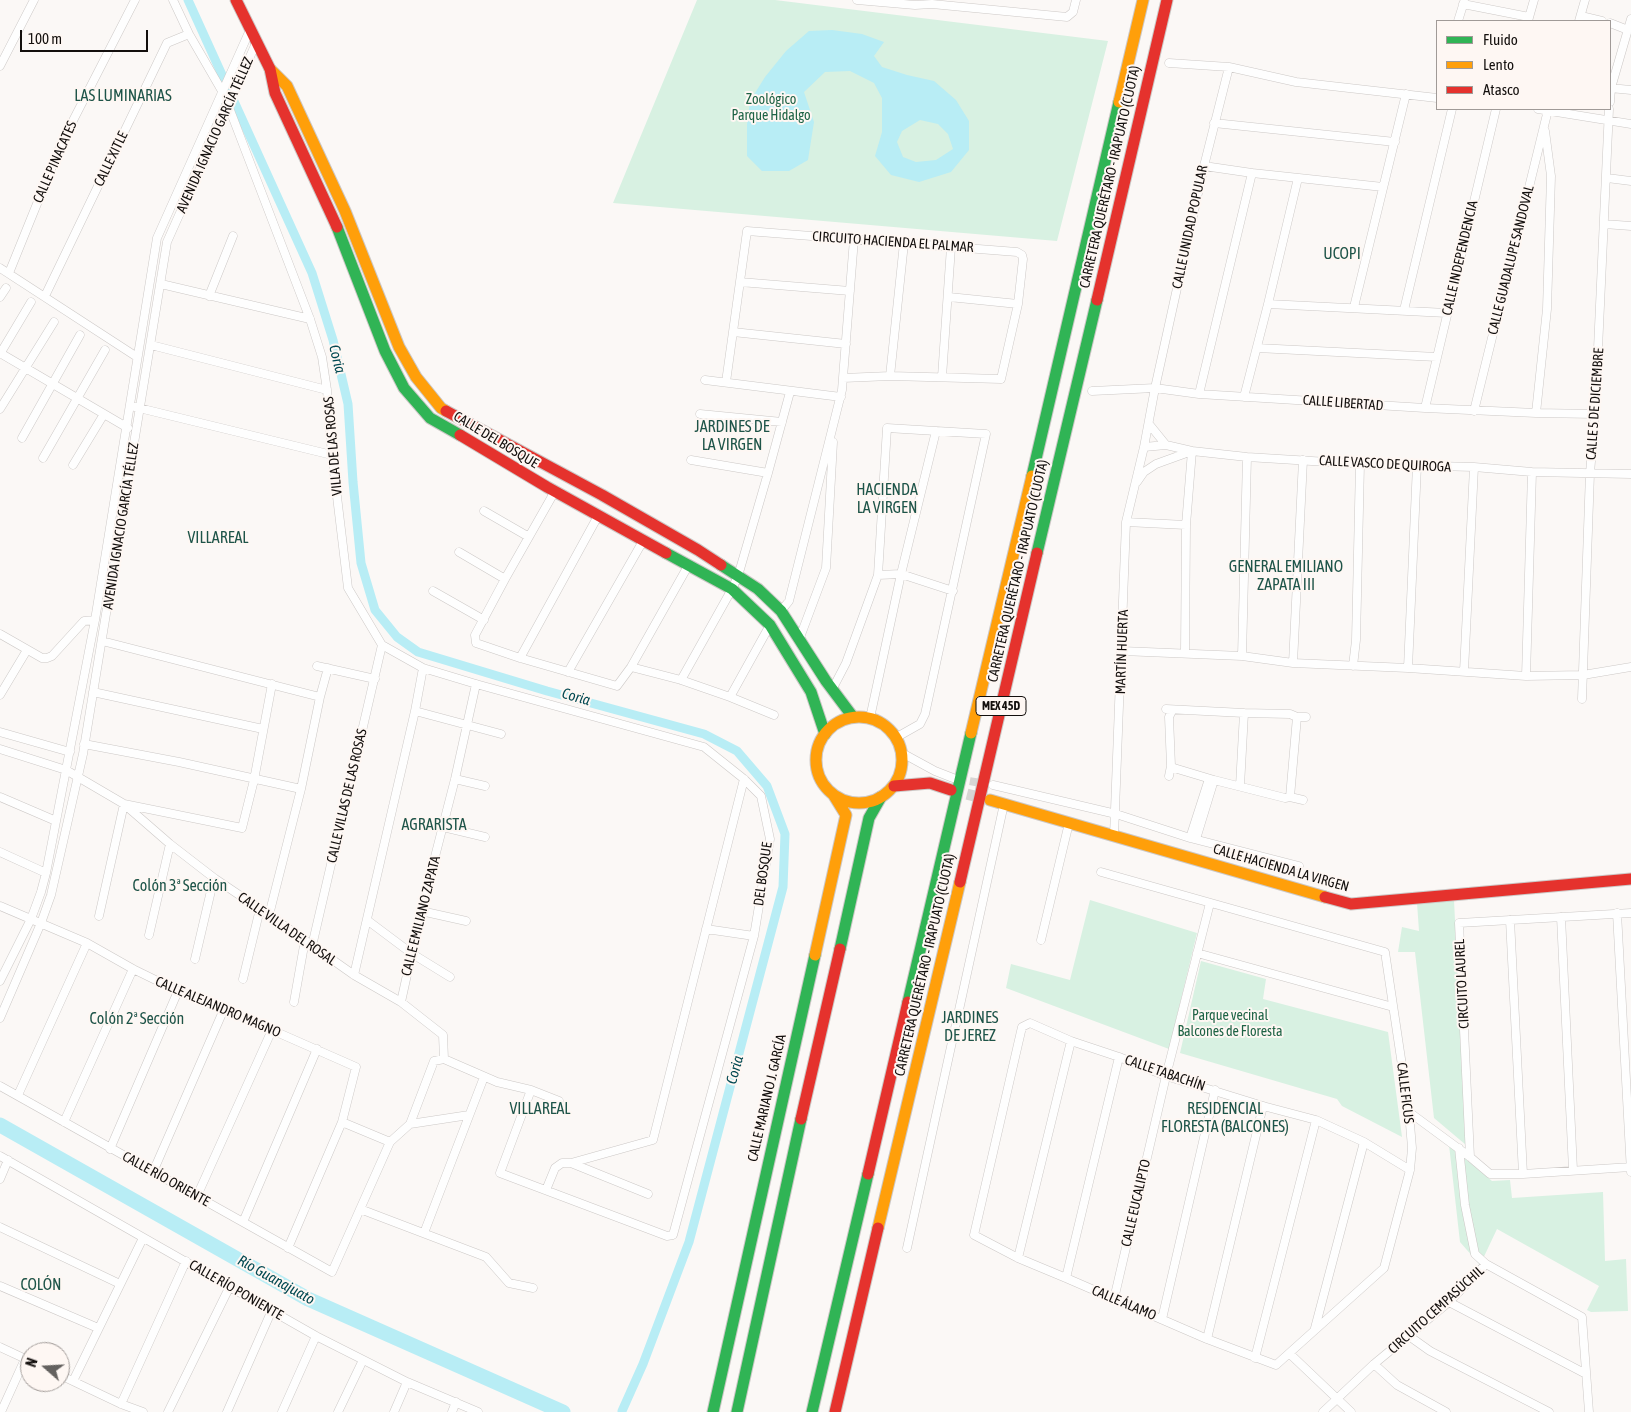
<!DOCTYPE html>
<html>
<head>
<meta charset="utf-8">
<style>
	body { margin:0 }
	#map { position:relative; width:1631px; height:1412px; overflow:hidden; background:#fbf8f6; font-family:"Asap Condensed",sans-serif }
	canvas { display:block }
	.legend { position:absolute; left:1436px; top:20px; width:175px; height:90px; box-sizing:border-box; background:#fef7f3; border:1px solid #a09a97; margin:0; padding:6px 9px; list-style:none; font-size:15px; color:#130f0d }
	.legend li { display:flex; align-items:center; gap:10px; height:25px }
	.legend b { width:25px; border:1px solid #a09a97 }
	.north { position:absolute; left:20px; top:1342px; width:50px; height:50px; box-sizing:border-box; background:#fef7f3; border:1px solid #a09a97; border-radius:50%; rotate:289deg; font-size:14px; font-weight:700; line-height:20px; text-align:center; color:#130f0d }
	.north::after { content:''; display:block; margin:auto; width:18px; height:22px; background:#64615f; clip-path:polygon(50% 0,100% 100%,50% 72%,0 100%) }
	.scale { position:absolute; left:20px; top:30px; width:128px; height:22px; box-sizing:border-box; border:2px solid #130f0d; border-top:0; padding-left:6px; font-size:15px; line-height:18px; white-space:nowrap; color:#130f0d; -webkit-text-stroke:4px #fef7f3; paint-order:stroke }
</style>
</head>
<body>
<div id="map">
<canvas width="1631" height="1412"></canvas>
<ul class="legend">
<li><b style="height:6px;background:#30b455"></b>Fluido</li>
<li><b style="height:6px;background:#ff9f0a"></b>Lento</li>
<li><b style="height:6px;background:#e5322d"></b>Atasco</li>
</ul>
<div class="north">N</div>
<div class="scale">100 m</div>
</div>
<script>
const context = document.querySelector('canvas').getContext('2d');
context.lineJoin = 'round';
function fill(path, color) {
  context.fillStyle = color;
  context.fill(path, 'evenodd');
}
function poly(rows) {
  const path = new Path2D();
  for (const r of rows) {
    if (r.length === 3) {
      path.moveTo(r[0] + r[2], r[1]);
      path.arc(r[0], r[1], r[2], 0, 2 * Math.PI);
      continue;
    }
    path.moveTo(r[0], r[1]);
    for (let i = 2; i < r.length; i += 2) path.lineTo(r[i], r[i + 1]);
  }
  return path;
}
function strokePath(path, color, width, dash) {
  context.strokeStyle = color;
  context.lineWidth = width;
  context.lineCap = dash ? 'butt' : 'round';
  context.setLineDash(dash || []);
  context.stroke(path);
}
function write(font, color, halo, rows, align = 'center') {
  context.font = font + ' "Asap Condensed",sans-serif';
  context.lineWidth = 4;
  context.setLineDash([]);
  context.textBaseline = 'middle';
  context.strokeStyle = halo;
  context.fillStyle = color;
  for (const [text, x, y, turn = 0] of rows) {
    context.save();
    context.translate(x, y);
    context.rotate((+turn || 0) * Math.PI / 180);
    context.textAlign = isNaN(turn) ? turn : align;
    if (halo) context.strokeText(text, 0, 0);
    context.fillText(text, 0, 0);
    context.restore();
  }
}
const green = poly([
	[697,0,775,0,1108,41,1057,241,613,203],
	[1090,900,1197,933,1169,1049,1006,988,1011,964,1070,980],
	[1454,900,1466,1145,1434,1118,1415,952,1398,952,1402,927,1419,931,1417,903],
	[1201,961,1266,979,1263,999,1388,1032,1402,1137,1342,1106,1337,1099,1180,1053],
	[1449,1145,1492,1181,1510,1180,1512,1198,1603,1192,1605,1261,1626,1259,1628,1311,1591,1312,1587,1310,1599,1286,1497,1229,1480,1265,1460,1242]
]);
const water = poly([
	[832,30,862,34,884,42,874,56,882,67,907,75,934,81,956,100,969,121,969,150,951,172,919,182,891,175,875,156,882,132,882,98,874,83,850,71,825,72,804,92,814,122,808,160,789,171,762,171,747,156,747,124,750,101,765,77,786,51,809,31],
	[920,120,938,124,948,134,953,149,936,160,916,162,903,157,897,142,902,131]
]);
const canal = poly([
	[188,0,312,273,333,340,348,404,353,482,361,563,375,610,397,637,418,652,547,691,704,734,737,751,767,786,785,834,783,887,689,1242,643,1364,622,1411]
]);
const river = poly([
	[0,1125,308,1299,563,1412]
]);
const streetTunnel = poly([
	[958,779,986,784]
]);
const secondaryTunnel = poly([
	[951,790,986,799]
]);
const street = poly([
	[173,0,189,34,222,91,228,105,310,319,322,357,327,390,332,455,348,588,382,645],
	[857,0,915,5,932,4,1067,17,1073,12,1076,0],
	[1463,4,1529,17],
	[1581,16,1602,21],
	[1458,21,1464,2],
	[1528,21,1534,0],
	[1579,21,1585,0],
	[1610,23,1628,30],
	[1169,63,1229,67,1296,82,1437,98],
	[0,66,34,0],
	[1610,88,1631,90],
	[1610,102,1611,88,1631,19],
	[1538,109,1631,124],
	[1214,123,1395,142],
	[1204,166,1252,173,1383,187],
	[1607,178,1631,181],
	[1604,224,1631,226],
	[0,268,137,357],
	[9,273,62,142,135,0],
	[740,282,850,291],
	[161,284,310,319],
	[45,296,167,43,189,34],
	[209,296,233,236],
	[0,297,6,288],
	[949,297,1018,304],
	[1268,304,1447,313],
	[1354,307,1406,94],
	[1404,310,1452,109],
	[733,332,846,344],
	[151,345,327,390],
	[1257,348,1437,357],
	[0,353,128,428],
	[0,354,31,302],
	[890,376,904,243],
	[942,377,951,247],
	[705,380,841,397],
	[726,382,747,231,1017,252,1022,255,1023,259,1018,304,1001,379,890,376,843,378],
	[1092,391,1155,388,1199,394,1425,408,1536,413,1595,414],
	[1199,394,1252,173],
	[1244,397,1268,304,1298,178],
	[135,407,332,455],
	[1425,408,1496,109],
	[0,409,54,322],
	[1474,411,1548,110],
	[1536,413,1547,309,1551,176,1545,131],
	[700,414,782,422],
	[1149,424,1166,445],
	[22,438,80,335],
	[1144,447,1166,445,1192,451],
	[43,458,105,350],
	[691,460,768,473],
	[73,465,104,414],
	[1137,482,1144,472,1156,464,1192,451,1247,457,1360,464,1474,467,1532,472,1631,474],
	[555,491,505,579,475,635,476,643,520,658,617,686,631,667,688,566],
	[484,511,529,537],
	[1126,522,1186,525],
	[459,552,505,579],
	[878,575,901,574,953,591],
	[433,591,484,620],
	[781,611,789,601,842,390,854,239],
	[0,634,42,658,47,658,52,656,84,621,95,620],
	[799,640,826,568,833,442],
	[102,641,320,697],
	[382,645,423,668,476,684,704,747,744,779,761,796,770,839,754,936,673,1235,667,1236,500,1173,531,1090],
	[1122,651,1242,656,1293,663,1408,668,1526,676,1583,675,1631,667],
	[1185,652,1186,525,1192,451],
	[1242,656,1247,457],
	[520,658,598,516],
	[1293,663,1303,460],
	[317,666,375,679],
	[1353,666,1356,640,1360,464],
	[631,667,681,680,730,697,774,715],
	[1408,668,1417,465],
	[1464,671,1474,467],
	[568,672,643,541],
	[1526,676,1532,472],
	[681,680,732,589,738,576,768,473,790,392],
	[833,688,846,663,878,575,887,428,986,434,925,714,920,724,897,737],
	[93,692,263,729],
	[0,695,27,650],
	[730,697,770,625],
	[1582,699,1590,473,1595,414,1609,109],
	[1166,709,1244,713,1290,714,1297,717,1306,717],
	[415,711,501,734],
	[870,718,901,574,936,431],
	[0,732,70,752],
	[84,744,179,762,301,789],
	[0,749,66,770,124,804,170,844,214,878,269,915,354,975,401,1002,443,1035,444,1059],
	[902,753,935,771,953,778],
	[1171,766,1174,768,1214,780,1285,798,1290,797,1303,800],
	[1169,776,1171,766,1169,717,1172,711],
	[455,779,485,786],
	[993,785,1116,814,1190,838,1299,866],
	[1240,786,1244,713],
	[0,797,56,821],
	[1290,797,1297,717],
	[443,827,485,837],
	[1114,836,1126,522,1144,447,1155,388,1204,166,1229,67],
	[1190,838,1209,779],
	[1196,839,1214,780],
	[0,852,46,873],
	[1101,872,1385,952,1409,1112,1412,1148,1410,1170,1384,1268,1276,1365,1207,1339,1066,1278,1018,1258,974,1235,1022,1027,1030,1023,1071,1041,1119,1057,1166,1076,1263,1106,1316,1120,1364,1142,1410,1170],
	[0,906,87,943,133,969,178,991,224,1009,356,1067,342,1122,288,1248],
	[421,911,466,921],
	[1617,913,1631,1172],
	[269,915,301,789,320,697,328,668],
	[99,916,124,804,242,828,254,780,272,684],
	[1561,917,1573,1170],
	[367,920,411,953,450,977],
	[1510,920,1523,1174],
	[706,929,754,936],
	[149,935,170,844],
	[1041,940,1069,823],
	[312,946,382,645],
	[1197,953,1393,1007],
	[195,959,214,878],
	[354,975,415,711,423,668],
	[243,979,260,909],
	[0,981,31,919,41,892,46,873,95,620,157,238,250,30],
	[294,1002,305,940],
	[401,1002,421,911,455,779,476,684],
	[0,1018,41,923,51,895,83,754,167,242,257,41],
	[0,1086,332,1272,390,1142,410,1124,434,1061,444,1059,497,1082,531,1090,559,1101],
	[18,1095,87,943],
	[1409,1112,1470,1157,1490,1174,1523,1174,1631,1167],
	[64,1122,133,969],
	[342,1122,390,1142],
	[410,1124,469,1115],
	[1459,1148,1465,1205,1475,1254,1486,1264,1582,1317,1589,1412],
	[110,1149,178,991],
	[0,1156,316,1336,407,1382,478,1412],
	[1470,1157,1459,923,1631,913],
	[571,1163,653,1140,744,779],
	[153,1172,224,1009],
	[0,1179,8,1160],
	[546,1190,555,1168,562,1163,571,1163,648,1194],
	[197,1196,272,1030],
	[360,1209,486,1257,509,1283,533,1288],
	[243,1222,317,1049],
	[0,1227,120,1284],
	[424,1233,484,1077],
	[907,1248,1004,804],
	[1018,1258,1071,1041],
	[1066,1278,1119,1057],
	[0,1286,98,1328],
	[1114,1299,1166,1076,1210,903],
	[1449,1302,1586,1374],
	[1162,1319,1215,1090],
	[1315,1328,1364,1142],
	[1409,1336,1430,1351,1549,1412],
	[1207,1339,1263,1106],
	[0,1347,30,1361],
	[1290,1354,1351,1412],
	[1255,1358,1316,1120],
	[1374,1364,1397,1385,1446,1412],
	[60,1375,121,1404,143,1412],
	[73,1381,143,1238],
	[121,1404,186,1261],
	[1,1412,25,1359],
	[168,1412,230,1286],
	[227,1412,272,1310],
	[282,1412,316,1336],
	[338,1412,363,1360],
	[394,1412,407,1382],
	[452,1412,456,1402],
	[1323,1412,1374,1364,1449,1302,1486,1264]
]);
const fast = poly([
	[337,227,385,351,404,388,430,418,460,435],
	[1032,476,1119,102],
	[666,553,732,589,770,625,811,692,825,734],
	[1037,553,1097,300],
	[721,565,758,589,781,611,826,681,853,717],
	[840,949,869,818,881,797],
	[908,1002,971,733],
	[713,1412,815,955],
	[737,1412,801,1119],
	[812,1412,868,1174]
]);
const slow = poly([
	[270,69,287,86,345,211,399,347,416,377,441,408,446,411],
	[1119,102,1143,0],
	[859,760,43],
	[971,733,1032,476],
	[990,800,1325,897],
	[815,955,846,815,833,794],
	[878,1228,960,882]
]);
const jam = poly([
	[236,0,270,69,275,93,337,227],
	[1097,300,1167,0],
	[446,411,602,495,698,550,721,565],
	[460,435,547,487,666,553],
	[894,786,930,783,951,790],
	[960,882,1037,553],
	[1325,897,1351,904,1631,879],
	[801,1119,840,949],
	[868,1174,908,1002],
	[835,1412,878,1228]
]);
const shields = [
	[1001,706,50]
];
const shieldNames = [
	["MEX 45D",1001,706]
];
const parkNames = [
	["Zoológico",771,100],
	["Parque Hidalgo",771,116],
	["Parque vecinal",1230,1016],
	["Balcones de Floresta",1230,1032]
];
const streetNames = [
	["AVENIDA IGNACIO GARCÍA TÉLLEZ",215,135,-66],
	["CALLE XITLE",111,159,-64],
	["CALLE PINACATES",55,162,-66],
	["CARRETERA QUERÉTARO - IRAPUATO (CUOTA)",1110,177,-77],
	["CALLE UNIDAD POPULAR",1190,227,-78],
	["CIRCUITO HACIENDA EL PALMAR",893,242,4],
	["CALLE INDEPENDENCIA",1460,258,-77],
	["CALLE GUADALUPE SANDOVAL",1511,260,-76],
	["CALLE LIBERTAD",1343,403,4],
	["CALLE 5 DE DICIEMBRE",1595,404,-86],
	["CALLE DEL BOSQUE",496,440,31],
	["VILLA DE LAS ROSAS",333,446,-95],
	["CALLE VASCO DE QUIROGA",1385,464,3],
	["AVENIDA IGNACIO GARCÍA TÉLLEZ",121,526,-81],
	["CARRETERA QUERÉTARO - IRAPUATO (CUOTA)",1018,571,-77],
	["MARTÍN HUERTA",1122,652,-88],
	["CALLE VILLAS DE LAS ROSAS",347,796,-77],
	["CALLE HACIENDA LA VIRGEN",1281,868,16],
	["DEL BOSQUE",763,874,-82],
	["CALLE EMILIANO ZAPATA",421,916,-76],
	["CALLE VILLA DEL ROSAL",287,929,35],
	["CARRETERA QUERÉTARO - IRAPUATO (CUOTA)",925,965,-77],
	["CIRCUITO LAUREL",1462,984,-93],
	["CALLE ALEJANDRO MAGNO",218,1007,23],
	["CALLE TABACHÍN",1165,1073,19],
	["CALLE FICUS",1405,1093,83],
	["CALLE MARIANO J. GARCÍA",767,1098,-77],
	["CALLE RÍO ORIENTE",166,1179,29],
	["CALLE EUCALIPTO",1136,1203,-77],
	["CALLE RÍO PONIENTE",236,1290,30],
	["CALLE ÁLAMO",1124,1303,23],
	["CIRCUITO CEMPASÚCHIL",1436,1310,-42]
];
const waterNames = [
	["Coria",337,359,76],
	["Coria",576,697,16],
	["Coria",735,1070,-75],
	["Río Guanajuato",276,1280,29]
];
const quarterNames = [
	["LAS LUMINARIAS",123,96],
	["UCOPI",1342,254],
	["JARDINES DE",732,427],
	["LA VIRGEN",732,445],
	["HACIENDA",887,490],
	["LA VIRGEN",887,508],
	["VILLAREAL",218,538],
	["GENERAL EMILIANO",1286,567],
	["ZAPATA III",1286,585],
	["AGRARISTA",434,825],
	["Colón 3ª Sección",180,886],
	["JARDINES",970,1018],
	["DE JEREZ",970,1036],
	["Colón 2ª Sección",137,1019],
	["VILLAREAL",540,1109],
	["RESIDENCIAL",1225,1109],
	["FLORESTA (BALCONES)",1225,1127],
	["COLÓN",41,1285]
];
fill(green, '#d8f1e2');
fill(water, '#b8edf5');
strokePath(canal, '#b8edf5', 9);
strokePath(river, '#b8edf5', 15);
strokePath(streetTunnel, '#d8d5d3', 8, [8, 4]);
strokePath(secondaryTunnel, '#d8d5d3', 11, [11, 5.5]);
strokePath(street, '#ccc8c6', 9);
strokePath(fast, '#ccc8c6', 13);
strokePath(slow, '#ccc8c6', 13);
strokePath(jam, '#ccc8c6', 13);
strokePath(street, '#fefefe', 8);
strokePath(fast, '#30b455', 11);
strokePath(slow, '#ff9f0a', 11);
strokePath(jam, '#e5322d', 11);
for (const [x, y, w] of shields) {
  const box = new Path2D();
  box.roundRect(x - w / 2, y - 9.5, w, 19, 4);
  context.fillStyle = '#fef7f3';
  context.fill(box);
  strokePath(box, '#130f0d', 1);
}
write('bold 12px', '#130f0d', null, shieldNames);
write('14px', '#1e6345', '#fef7f3', parkNames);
write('14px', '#130f0d', '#fef7f3', streetNames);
write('italic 15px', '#004851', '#fef7f3', waterNames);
write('16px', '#1e5449', '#fef7f3', quarterNames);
</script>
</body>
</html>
